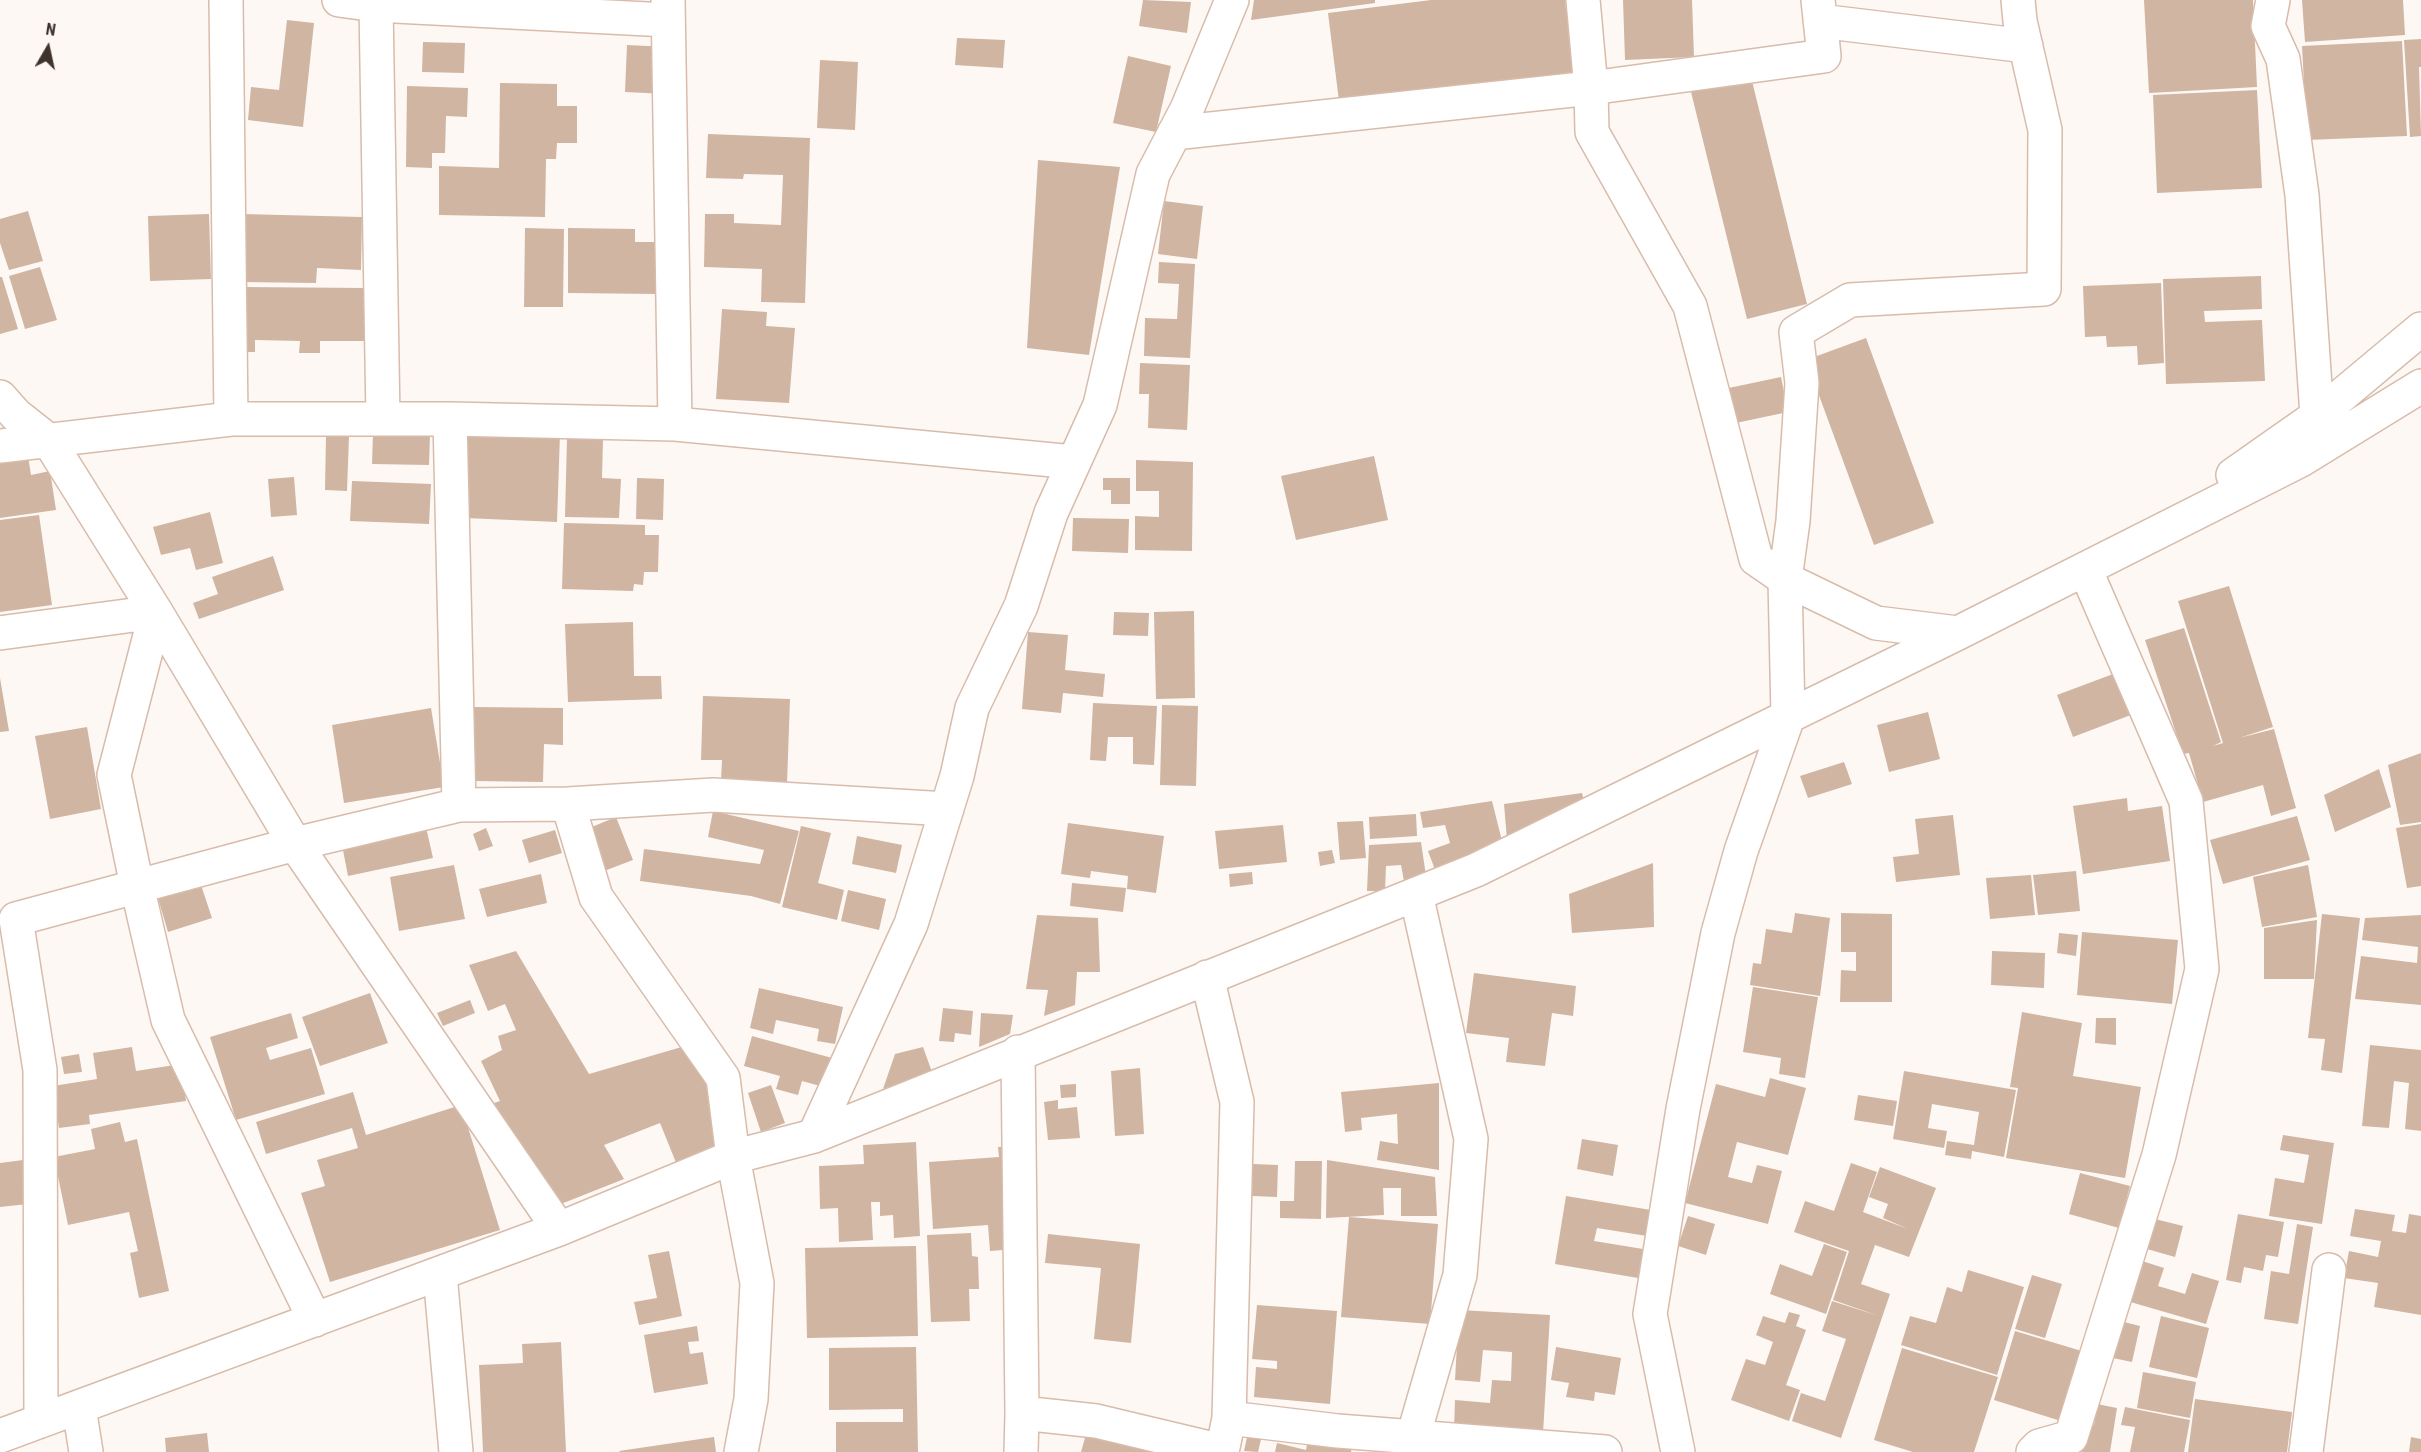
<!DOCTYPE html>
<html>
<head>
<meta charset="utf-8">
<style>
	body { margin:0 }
	#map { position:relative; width:2421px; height:1452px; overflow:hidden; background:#fef8f5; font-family:"Roboto Condensed",sans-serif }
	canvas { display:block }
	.north { position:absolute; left:18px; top:18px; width:60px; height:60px; -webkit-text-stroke:4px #fef8f5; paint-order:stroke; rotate:9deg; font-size:16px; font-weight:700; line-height:24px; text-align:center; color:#3e332c }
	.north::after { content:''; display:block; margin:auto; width:21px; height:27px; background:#3e332c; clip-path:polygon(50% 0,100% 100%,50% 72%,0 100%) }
</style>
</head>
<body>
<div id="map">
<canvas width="2421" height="1452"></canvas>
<div class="north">N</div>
</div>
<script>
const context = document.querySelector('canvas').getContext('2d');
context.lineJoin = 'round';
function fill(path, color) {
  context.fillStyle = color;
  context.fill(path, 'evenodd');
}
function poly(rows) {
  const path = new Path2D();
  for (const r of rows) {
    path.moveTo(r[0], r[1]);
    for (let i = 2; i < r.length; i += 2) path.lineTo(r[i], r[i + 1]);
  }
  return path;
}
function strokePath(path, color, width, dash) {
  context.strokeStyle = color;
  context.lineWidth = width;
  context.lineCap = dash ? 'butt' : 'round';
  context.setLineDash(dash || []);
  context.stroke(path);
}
const building = poly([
	[1143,0,1191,2,1187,33,1139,26],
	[1254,0,1375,0,1375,3,1251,20],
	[1431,0,1565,0,1574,72,1339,101,1328,13],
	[1623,0,1692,0,1694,57,1625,60],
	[2144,0,2253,0,2257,87,2149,93],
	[2302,0,2403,0,2405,35,2305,42],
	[287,20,314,23,303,127,248,120,251,87,279,90],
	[957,38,1005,40,1003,68,955,65],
	[2421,39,2421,67,2419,67,2421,136,2410,137,2404,40],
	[2402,41,2407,136,2307,140,2302,46],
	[423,42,465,43,464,73,422,72],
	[627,45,669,47,666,94,625,92],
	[1128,56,1171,66,1156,132,1113,123],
	[820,60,858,62,855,130,817,128],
	[1751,77,1807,304,1747,319,1691,92],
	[500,83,557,84,557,106,577,106,577,143,557,143,556,159,546,159,545,217,439,215,439,166,499,168],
	[407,86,468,88,467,117,446,116,445,153,432,153,432,168,406,167],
	[2257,90,2262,188,2157,193,2153,95],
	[708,134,810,138,805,303,761,302,762,269,704,267,705,214,734,214,734,223,781,225,783,175,744,174,743,179,706,178],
	[1038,160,1120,167,1089,355,1027,348],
	[1164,201,1203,206,1197,259,1158,254],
	[28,211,43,261,9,270,0,243,0,219],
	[209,214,211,279,150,281,148,216],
	[242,214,362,217,361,270,317,268,316,283,240,282],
	[525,228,564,229,563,307,524,307],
	[568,228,635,229,635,242,657,242,657,294,568,293],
	[1159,262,1195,264,1190,358,1144,356,1145,318,1177,319,1179,284,1158,283],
	[40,267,57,320,25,329,9,276],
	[2261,276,2262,309,2204,311,2205,322,2262,320,2265,381,2166,384,2163,279],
	[0,277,2,277,18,329,0,334],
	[2161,283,2164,363,2138,365,2137,346,2107,347,2106,336,2085,337,2083,286],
	[242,287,365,288,364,341,320,341,320,353,299,353,300,341,255,340,255,352,241,352],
	[722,309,767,312,766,326,795,328,789,403,716,399],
	[1866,338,1934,523,1874,545,1806,360],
	[1140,363,1190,365,1187,430,1148,428,1149,394,1139,394],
	[1781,377,1788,412,1731,424,1724,389],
	[468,431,560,434,557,522,465,518],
	[373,434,430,435,429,465,372,464],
	[326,435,349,436,347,491,325,490],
	[567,438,603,439,602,478,621,479,619,518,565,517],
	[28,456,31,475,50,471,56,510,0,518,0,460],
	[1374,456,1388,520,1296,540,1281,476],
	[1136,460,1193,462,1192,551,1135,550,1135,516,1159,517,1159,491,1136,491],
	[294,477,297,515,271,517,268,479],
	[637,478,664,479,663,520,636,519],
	[1103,478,1130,478,1130,504,1111,504,1111,490,1103,490],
	[352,481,431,484,429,524,350,521],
	[210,512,223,563,196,570,190,548,161,555,153,527],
	[39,515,52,605,0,612,0,520],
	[1073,518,1129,519,1128,553,1072,551],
	[564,523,645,525,645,535,659,535,658,572,644,572,643,585,634,584,633,591,562,589],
	[273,556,284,590,199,619,193,603,218,594,212,577],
	[2229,586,2273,727,2239,738,2274,729,2296,808,2271,816,2263,785,2203,802,2189,753,2183,754,2145,640,2184,628,2221,742,2213,746,2223,743,2178,601],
	[1194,611,1195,698,1156,699,1154,612],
	[1114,612,1149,613,1148,636,1113,635],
	[633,622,634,676,661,676,662,699,568,702,565,624],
	[1028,632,1068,635,1065,670,1105,674,1103,697,1063,693,1061,713,1022,709],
	[2121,671,2136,713,2073,737,2057,695],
	[0,678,9,731,0,732],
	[703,696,790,699,787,784,721,781,722,760,701,760],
	[1093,703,1157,706,1154,765,1133,764,1133,737,1108,737,1106,761,1090,760],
	[1162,705,1198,706,1196,786,1160,785],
	[474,707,563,708,563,745,544,744,543,782,473,781],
	[431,708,444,787,344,803,332,725],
	[1928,712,1940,759,1889,772,1877,725],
	[87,727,101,809,50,819,35,736],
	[2421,753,2421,822,2400,825,2388,765],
	[1844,762,1852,784,1808,798,1800,776],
	[2379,769,2391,807,2335,832,2324,795],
	[1582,793,1588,818,1508,851,1504,804],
	[2127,798,2128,811,2162,806,2170,861,2083,874,2073,806],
	[1492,801,1504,849,1437,875,1428,851,1450,843,1445,825,1423,828,1420,812],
	[713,811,799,831,780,904,751,896,640,881,644,849,760,864,764,850,708,837],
	[1416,814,1417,836,1370,839,1369,817],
	[1953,815,1960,875,1896,882,1893,857,1919,854,1915,819],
	[2297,816,2310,860,2223,884,2210,840],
	[616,817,633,860,604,871,587,829],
	[1363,821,1366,858,1340,860,1337,822],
	[1068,823,1164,836,1156,893,1127,889,1128,876,1091,871,1090,878,1061,874],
	[2421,824,2421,886,2407,888,2396,828],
	[1283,825,1287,862,1219,869,1215,831],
	[801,826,831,833,818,883,844,890,837,920,782,907],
	[426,827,433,858,348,876,342,845],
	[486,828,493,846,479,851,473,834],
	[555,830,562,853,529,863,522,840],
	[857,836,902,845,896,873,852,864],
	[1421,842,1426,876,1404,881,1401,865,1386,866,1385,891,1367,891,1369,845],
	[1332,850,1335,863,1320,866,1318,852],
	[1653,863,1654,927,1572,933,1569,894],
	[454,865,465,919,399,931,390,877],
	[2308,865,2317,917,2262,927,2253,877],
	[2076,871,2080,911,2038,915,2033,875],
	[1252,872,1253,884,1230,887,1229,874],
	[541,874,547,903,487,917,479,889],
	[2031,875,2035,915,1990,919,1986,878],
	[200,882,212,918,168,932,157,895],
	[1072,883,1126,888,1123,912,1070,906],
	[848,890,886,899,879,930,841,921],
	[1795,913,1830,918,1820,996,1750,985,1753,963,1761,964,1766,929,1792,933],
	[1841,913,1892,914,1892,1002,1840,1002,1841,970,1856,971,1856,952,1841,952],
	[2322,914,2360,918,2342,1073,2321,1070,2325,1039,2308,1038],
	[1037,915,1098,918,1100,972,1077,972,1075,1005,1044,1016,1048,990,1026,989],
	[2421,915,2421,1005,2355,999,2361,956,2417,963,2418,947,2362,940,2365,918],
	[2317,920,2314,979,2264,979,2264,928],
	[2082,932,2178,940,2172,1004,2077,995],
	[2059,933,2078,935,2076,956,2057,953],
	[516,951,589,1074,685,1046,739,1144,677,1165,660,1123,604,1145,624,1179,561,1204,494,1103,500,1101,481,1061,502,1050,498,1036,516,1030,505,1004,488,1011,469,965],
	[1992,951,2045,953,2044,988,1991,985],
	[1474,973,1576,986,1573,1016,1552,1013,1545,1066,1506,1062,1509,1038,1466,1033],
	[1753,987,1818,997,1805,1078,1779,1074,1781,1058,1743,1052],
	[759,988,843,1007,835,1044,817,1041,819,1029,776,1020,773,1034,750,1028],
	[370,993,388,1043,320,1066,302,1017],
	[470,1000,475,1013,443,1026,437,1013],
	[943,1008,973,1011,971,1035,955,1033,954,1042,939,1041],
	[2022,1012,2082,1023,2073,1076,2141,1087,2125,1178,2006,1158,2018,1088,2010,1087],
	[291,1013,298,1038,266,1048,270,1060,311,1048,325,1094,236,1120,210,1037],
	[981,1013,1013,1015,1010,1034,979,1047],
	[2096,1018,2116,1018,2116,1045,2095,1043],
	[752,1036,832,1058,824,1087,802,1081,798,1095,776,1089,780,1076,744,1066],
	[2370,1045,2421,1050,2421,1131,2405,1129,2409,1083,2394,1081,2389,1128,2362,1126],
	[132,1047,136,1071,181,1064,186,1101,89,1115,90,1124,59,1128,53,1086,97,1079,93,1053],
	[923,1047,932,1072,883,1089,895,1054],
	[79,1054,82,1072,64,1074,61,1057],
	[1140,1068,1144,1134,1115,1136,1111,1071],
	[1904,1071,2016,1090,2004,1157,1972,1151,1971,1159,1945,1155,1947,1141,1974,1145,1979,1112,1932,1104,1928,1128,1947,1131,1944,1148,1893,1139],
	[1770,1078,1806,1088,1788,1155,1737,1142,1728,1177,1752,1183,1757,1165,1782,1171,1768,1224,1685,1203,1716,1084,1765,1097],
	[1439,1083,1439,1170,1377,1160,1380,1141,1398,1144,1397,1114,1361,1118,1362,1130,1345,1132,1341,1092],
	[1076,1084,1076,1097,1061,1098,1060,1085],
	[771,1085,785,1123,761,1132,748,1093],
	[353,1092,366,1135,461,1105,500,1230,330,1282,301,1193,325,1186,317,1160,358,1148,352,1128,266,1154,256,1122],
	[1858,1095,1897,1101,1893,1126,1854,1120],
	[1058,1100,1058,1109,1077,1107,1080,1138,1048,1140,1044,1102],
	[120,1122,125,1142,137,1139,169,1291,139,1298,130,1253,138,1251,129,1212,68,1225,54,1157,95,1149,91,1129],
	[2283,1135,2334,1143,2322,1224,2269,1216,2275,1178,2304,1183,2309,1155,2280,1150],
	[1582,1139,1618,1145,1613,1176,1577,1169],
	[916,1142,920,1236,894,1238,893,1215,880,1216,880,1202,871,1202,873,1240,839,1242,838,1208,820,1209,819,1166,864,1164,863,1145],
	[1017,1146,1017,1249,990,1251,988,1225,933,1229,929,1162,999,1157,998,1147],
	[23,1160,28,1204,0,1207,0,1163],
	[1327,1160,1435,1177,1437,1216,1401,1216,1401,1188,1383,1188,1384,1215,1326,1218],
	[1295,1161,1322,1161,1321,1219,1280,1218,1280,1201,1294,1201],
	[1851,1163,1877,1172,1863,1212,1908,1229,1883,1218,1888,1204,1869,1197,1880,1167,1936,1188,1909,1257,1875,1245,1861,1284,1890,1294,1841,1438,1792,1421,1801,1393,1825,1401,1846,1339,1822,1331,1832,1301,1879,1316,1833,1300,1849,1251,1794,1232,1805,1201,1834,1211],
	[1253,1164,1278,1165,1277,1197,1252,1196],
	[2080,1173,2130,1186,2119,1228,2069,1214],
	[1566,1196,1651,1210,1647,1236,1597,1228,1594,1241,1643,1249,1638,1278,1555,1264],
	[2355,1209,2395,1215,2392,1231,2406,1233,2409,1214,2421,1216,2421,1315,2374,1307,2378,1283,2344,1278,2349,1251,2378,1257,2381,1241,2350,1236],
	[2238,1214,2284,1222,2278,1257,2266,1255,2263,1271,2244,1267,2241,1283,2226,1280],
	[1688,1216,1715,1224,1706,1255,1678,1246],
	[1349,1217,1438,1224,1430,1324,1341,1317],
	[2147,1217,2183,1226,2175,1257,2140,1247],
	[2297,1224,2313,1227,2298,1324,2264,1319,2271,1271,2289,1274],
	[971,1233,972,1256,978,1257,979,1289,969,1289,970,1321,931,1322,927,1235],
	[1048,1234,1140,1244,1131,1343,1094,1339,1101,1268,1045,1263],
	[1824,1244,1847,1252,1826,1314,1770,1294,1780,1264,1812,1276],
	[916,1246,918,1336,807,1338,805,1248],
	[669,1251,682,1316,639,1325,634,1302,657,1298,648,1255],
	[2139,1260,2164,1268,2158,1286,2185,1294,2192,1273,2219,1281,2206,1324,2127,1301],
	[1968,1270,2024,1287,1997,1375,1901,1345,1910,1316,1936,1323,1947,1287,1962,1292],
	[2032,1275,2062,1284,2045,1338,2015,1329],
	[1257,1305,1337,1311,1330,1404,1254,1397,1256,1367,1277,1369,1277,1361,1252,1359],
	[1459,1310,1550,1315,1543,1433,1454,1428,1455,1400,1490,1403,1492,1380,1511,1381,1512,1352,1483,1350,1480,1382,1455,1380],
	[1789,1312,1800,1315,1796,1326,1806,1330,1786,1385,1800,1390,1789,1421,1731,1400,1746,1359,1765,1365,1773,1342,1756,1335,1763,1316,1785,1323],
	[2161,1316,2209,1328,2197,1378,2149,1367],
	[2116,1320,2140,1326,2132,1362,2108,1357],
	[697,1326,699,1341,688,1342,690,1354,703,1352,708,1384,654,1393,644,1335],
	[2015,1331,2085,1352,2064,1422,1994,1400],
	[561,1342,566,1452,483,1452,479,1365,523,1363,522,1344],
	[916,1347,918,1452,836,1452,836,1422,903,1422,903,1409,829,1410,829,1348],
	[1556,1347,1621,1358,1615,1395,1595,1392,1594,1401,1566,1397,1569,1383,1551,1380],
	[1902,1348,1998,1377,1974,1452,1913,1452,1874,1440],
	[2143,1372,2196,1382,2190,1418,2137,1408],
	[2195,1399,2292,1412,2287,1452,2188,1452],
	[2097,1404,2117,1408,2110,1452,2082,1452,2087,1424,2094,1425],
	[2125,1407,2190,1420,2184,1452,2130,1452,2135,1427,2121,1425],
	[1088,1427,1163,1452,1081,1452],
	[1249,1428,1263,1431,1258,1452,1244,1451],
	[207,1433,209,1452,166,1452,165,1438],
	[714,1437,716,1452,620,1452,619,1451],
	[2411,1437,2421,1439,2421,1452,2409,1452],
	[1308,1439,1352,1448,1351,1452,1275,1452,1277,1443,1306,1450]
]);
const minor = poly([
	[226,0,231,419],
	[339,0,376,5,667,20],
	[668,0,675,424],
	[1583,0,1591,88,1592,132,1690,306,1756,559,1785,579,1876,623,1958,633],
	[2273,0,2268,26,2283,59,2302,195,2317,416],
	[376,5,383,419],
	[1820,21,2026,46],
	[1174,133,1591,88,1824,56,1818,0],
	[0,397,16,415,49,441,156,612,295,844,559,1229],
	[450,419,459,805],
	[0,446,231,419,450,419,675,424,1074,462],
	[2233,475,2317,416,2421,329],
	[0,633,156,612,114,775,137,886,168,1020,315,1320],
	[568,804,596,897,723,1078,733,1157,757,1283,751,1399,741,1452],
	[1207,977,1237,1102,1229,1418,1222,1452],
	[1018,1052,1022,1413,1021,1452],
	[814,1136,911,924,957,776,972,708,1021,606,1051,513,1100,405,1153,174,1187,109,1232,0],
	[440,1274,456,1452],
	[79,1407,86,1452],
	[1022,1413,1096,1421,1222,1451],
	[1229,1418,1338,1431,1605,1452],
	[41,1421,40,1070,16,919,295,844,459,805,568,804,713,795,947,809],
	[0,1436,559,1229,733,1157,814,1136,1476,870,1958,633,2301,460,2421,386],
	[1413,1437,1460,1275,1471,1139,1416,894],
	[1678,1452,1650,1314,1683,1109,1718,933,1741,851,1788,717,1785,579,1793,521,1802,383,1796,332,1850,300,2044,289,2045,130,2020,21,2018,0],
	[2033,1452,2039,1446,2071,1437,2159,1155,2202,969,2186,801,2085,569],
	[2306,1452,2329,1270]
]);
fill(building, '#cfb5a2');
strokePath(minor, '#d8bcab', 36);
strokePath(minor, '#fff', 33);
</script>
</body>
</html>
